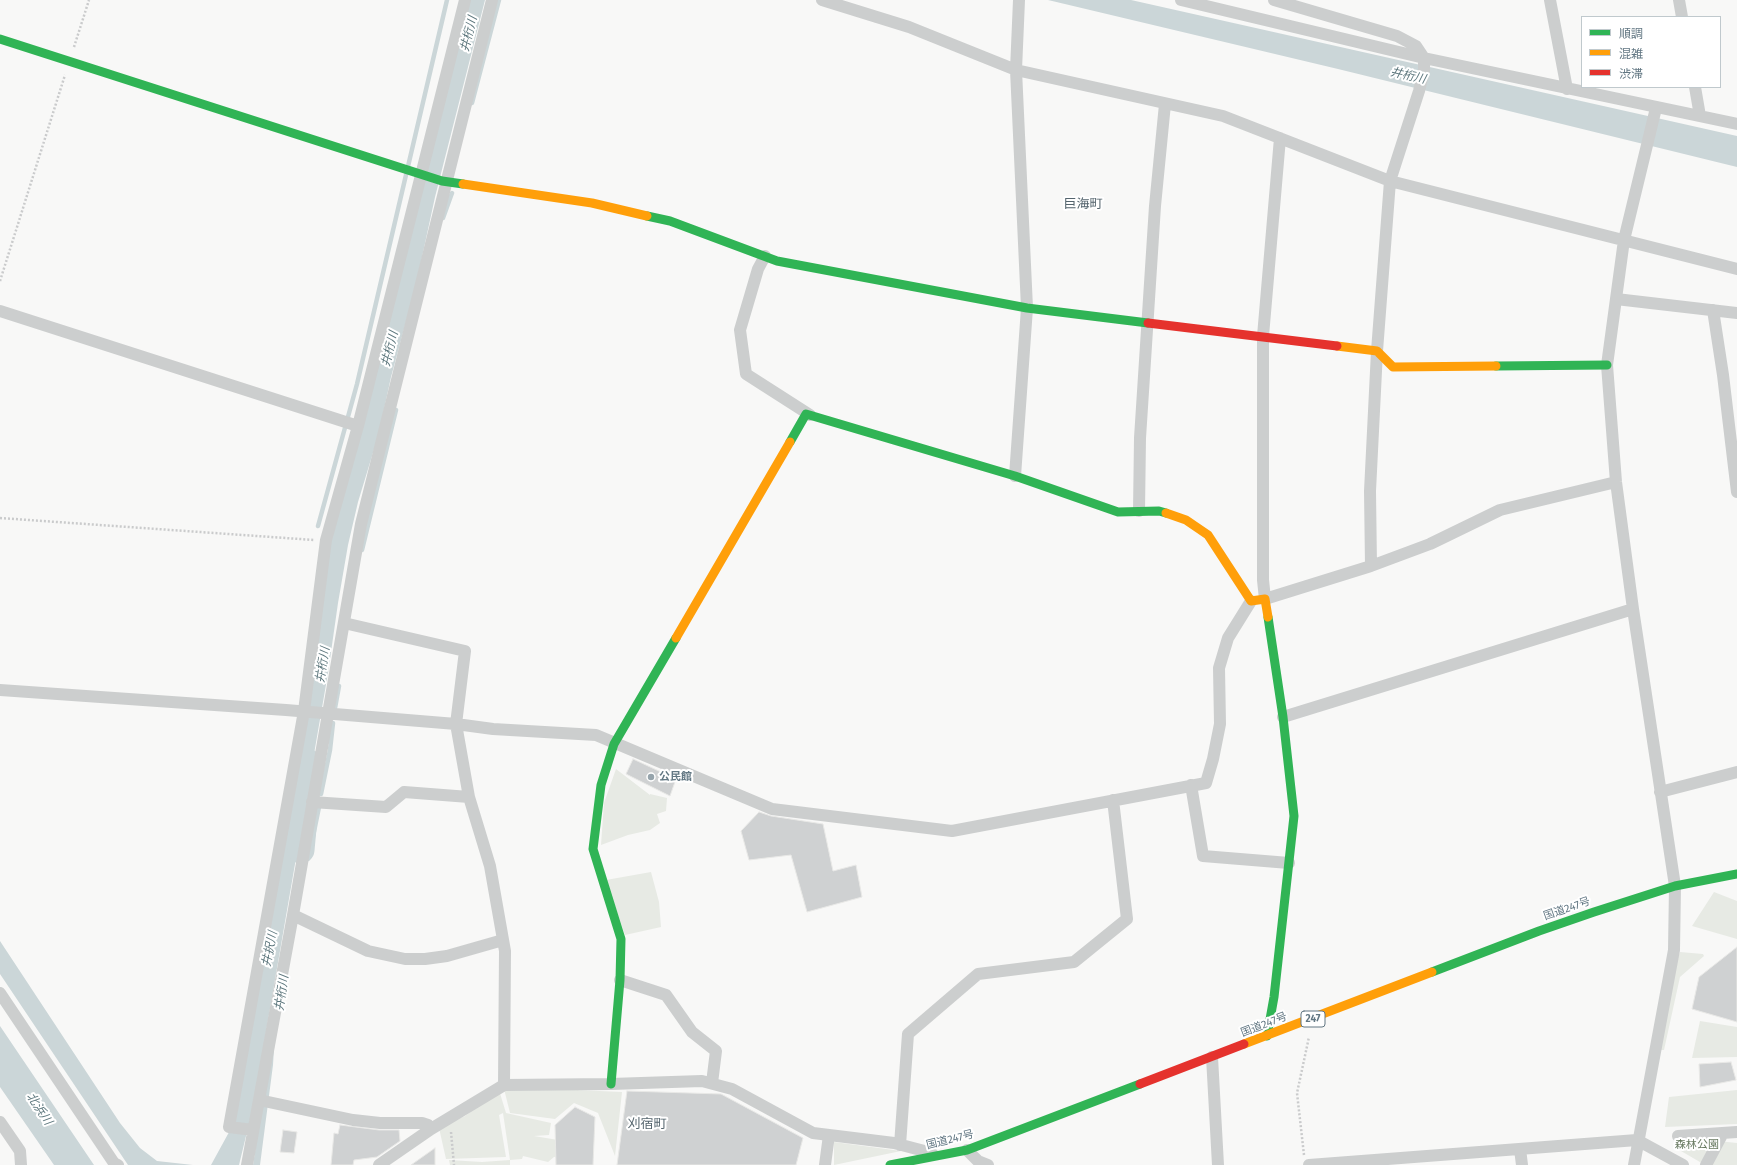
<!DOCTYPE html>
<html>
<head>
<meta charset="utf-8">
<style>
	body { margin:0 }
	#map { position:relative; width:1737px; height:1165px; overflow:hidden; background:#f8f8f7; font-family:"Fira Sans","Noto Sans JP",sans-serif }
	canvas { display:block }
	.legend { position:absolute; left:1581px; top:16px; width:140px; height:72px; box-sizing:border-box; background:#fff; border:1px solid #c0c9cd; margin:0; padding:5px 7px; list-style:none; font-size:12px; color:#627783 }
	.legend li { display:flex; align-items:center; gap:8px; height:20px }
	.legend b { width:20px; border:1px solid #c0c9cd }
</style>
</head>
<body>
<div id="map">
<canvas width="1737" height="1165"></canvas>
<ul class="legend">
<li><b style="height:5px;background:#30b455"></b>順調</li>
<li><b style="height:5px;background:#ff9f0a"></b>混雑</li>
<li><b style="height:5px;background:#e5322d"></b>渋滞</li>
</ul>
</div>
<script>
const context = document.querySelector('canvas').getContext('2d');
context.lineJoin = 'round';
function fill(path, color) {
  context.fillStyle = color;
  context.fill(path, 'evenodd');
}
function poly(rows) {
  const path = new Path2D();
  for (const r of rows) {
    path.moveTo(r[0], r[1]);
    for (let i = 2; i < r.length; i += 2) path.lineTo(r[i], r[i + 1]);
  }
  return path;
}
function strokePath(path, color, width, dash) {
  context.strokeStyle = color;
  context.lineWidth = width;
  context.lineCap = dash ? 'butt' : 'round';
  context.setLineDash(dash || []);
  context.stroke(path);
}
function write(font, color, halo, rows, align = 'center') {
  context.font = font + ' "Fira Sans","Noto Sans JP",sans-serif';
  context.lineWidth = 4;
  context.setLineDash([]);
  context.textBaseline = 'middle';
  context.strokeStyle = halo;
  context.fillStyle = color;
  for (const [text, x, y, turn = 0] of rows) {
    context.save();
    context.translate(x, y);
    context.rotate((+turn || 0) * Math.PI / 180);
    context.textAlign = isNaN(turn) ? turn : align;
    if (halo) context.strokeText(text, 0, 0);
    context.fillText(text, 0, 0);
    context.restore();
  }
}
const green = poly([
	[616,769,650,795,650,794,667,798,666,811,657,814,660,823,650,830,628,835,601,845,604,803],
	[651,872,659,902,661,927,625,935,606,880],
	[1714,892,1737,901,1737,939,1692,926],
	[1680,952,1703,954,1704,956,1680,977,1664,1050,1660,1050,1673,971],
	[1700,1021,1737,1027,1737,1057,1692,1058],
	[509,1087,622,1092,615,1156,598,1113,574,1103,555,1119,510,1113,504,1089],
	[499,1090,506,1113,551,1123,549,1135,534,1136,576,1143,577,1154,554,1157,548,1162,523,1156,522,1159,510,1160,510,1165,450,1165,449,1160,482,1162,510,1160,503,1113,499,1115,506,1157,446,1159,439,1128,465,1116],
	[1737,1090,1737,1124,1665,1127,1669,1097],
	[1705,1131,1709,1140,1737,1143,1737,1165,1705,1165,1681,1151,1677,1132],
	[834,1142,901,1151,834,1165]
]);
const water = poly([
	[470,0,485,0,435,197,416,285,391,377,379,433,358,502,348,545,338,603,328,673,253,1107,239,1165,211,1165,234,1123,330,540],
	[1048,0,1131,0,1737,136,1737,167,1338,69],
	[0,941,120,1123,140,1148,157,1161,193,1165,128,1165,0,974],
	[276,1014,273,1065,260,1165,253,1165],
	[0,1026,94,1165,54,1165,0,1087]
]);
const stream = poly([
	[472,103,499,0],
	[443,218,452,193],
	[318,526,357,384,447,0],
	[362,550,396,410],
	[335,708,339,686],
	[321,794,330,750,333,723],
	[309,856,319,807]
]);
const river = poly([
	[301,850,309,763]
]);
const building = poly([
	[633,759,676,779,670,796,626,774,633,759],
	[759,812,771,816,823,824,833,871,856,865,862,897,807,912,791,855,749,860,741,831,759,812],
	[1737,947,1737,1022,1692,1009,1699,977,1737,947],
	[1731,1062,1736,1080,1700,1087,1699,1064,1731,1062],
	[627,1091,721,1094,803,1138,796,1165,617,1165,627,1091],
	[575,1107,595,1117,593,1165,556,1165,555,1125,575,1107],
	[340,1125,379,1130,399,1130,400,1141,377,1157,354,1160,353,1165,331,1165,334,1133,338,1134,340,1125],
	[283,1130,297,1132,294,1153,280,1152,283,1130],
	[435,1148,435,1165,411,1165,435,1148]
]);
const path = poly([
	[74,47,89,0],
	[0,281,65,75],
	[0,518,314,540],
	[451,1132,454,1165],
	[1304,1155,1297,1093,1309,1037]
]);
const street = poly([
	[822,0,909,27,1016,70,1223,116,1390,181,1737,269],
	[1181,0,1424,58,1737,124],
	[1274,0,1397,36,1416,46,1424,58,1424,70,1419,91,1390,181,1377,351,1370,491,1371,566],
	[1550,0,1567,89],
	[1679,0,1682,17],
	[1695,87,1700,116],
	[1280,138,1263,336,1263,580,1265,599,1371,566,1430,544,1500,510,1616,482],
	[765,256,758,269,740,330,746,374,810,415],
	[1616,299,1737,313],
	[1713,310,1723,375,1737,492],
	[0,311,358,426],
	[1015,476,1027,308,1016,70,1019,0],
	[1139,511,1140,438,1155,206,1165,104],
	[344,623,465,651,456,724,469,797,490,866,505,951,504,1085],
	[0,690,286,710,456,724,493,729,596,735,772,809,952,831,1206,783,1213,759,1220,724,1219,668,1228,638,1251,601],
	[1283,717,1633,609],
	[1191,785,1203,856,1289,863],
	[1660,792,1737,772],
	[312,802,386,807,404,792,469,797],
	[293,915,368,951,405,959,425,959,447,956,503,940],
	[620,980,666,995,692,1032,716,1051,712,1083],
	[0,993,114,1163,118,1165],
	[1212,1057,1218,1165],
	[259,1100,353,1120,380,1123,422,1123,428,1125,431,1129],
	[0,1122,20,1151,21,1165],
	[253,1130,229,1127,304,711,326,540,358,426,465,0],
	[1678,1136,1737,1132],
	[900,1145,908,1034,978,974,1074,962,1127,919,1113,800],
	[1520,1149,1522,1165],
	[967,1150,978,1161,988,1165],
	[247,1165,293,915,361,524,492,0],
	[379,1165,431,1129,504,1085,611,1084,702,1081,732,1089,813,1133,894,1143,932,1153],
	[825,1165,829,1135],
	[1309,1165,1637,1140,1683,1165],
	[1634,1165,1674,950,1675,886,1633,609,1616,482,1607,365,1624,240,1656,108],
	[1706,1165,1723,1133]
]);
const fast = poly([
	[0,39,442,181,463,184],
	[647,216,670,221,777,261,1027,308,1148,323],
	[1496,366,1607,365],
	[790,442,806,414,1015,476,1118,512,1159,511,1166,513],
	[1432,972,1539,931,1594,912,1675,886,1737,874],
	[1267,1036,1274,997,1294,816,1283,717,1268,617],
	[611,1084,620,980,621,939,593,849,601,785,614,744,676,638],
	[890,1165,967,1150,1140,1084]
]);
const slow = poly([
	[463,184,592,203,647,216],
	[1337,346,1377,351,1393,367,1496,366],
	[1166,513,1186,520,1208,535,1251,601,1265,599,1268,617],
	[676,638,790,442],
	[1244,1044,1432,972]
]);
const jam = poly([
	[1148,323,1337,346],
	[1140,1084,1244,1044]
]);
const markers = [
	[651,777,4,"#96a4ac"]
];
const shields = [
	[1313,1019,24]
];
const shieldNames = [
	["247",1313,1019]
];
const poiNames = [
	["公民館",659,777]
];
const streetNames = [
	["国道247号",1567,909,-19],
	["国道247号",1264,1025,-21],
	["国道247号",950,1140,-14]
];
const parkNames = [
	["森林公園",1697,1145]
];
const waterNames = [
	["井桁川",469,34,-76],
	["井桁川",1408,76,13],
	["井桁川",390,349,-76],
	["井桁川",323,665,-81],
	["井択川",270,949,-79],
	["井桁川",282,993,-82],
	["北浜川",39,1109,56]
];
const quarterNames = [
	["巨海町",1083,204],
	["刈宿町",647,1124]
];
fill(green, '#e7eae4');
fill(water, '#cbd6d8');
strokePath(stream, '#cbd6d8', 4.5);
strokePath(river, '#cbd6d8', 27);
fill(building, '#cfd1d2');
strokePath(building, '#e8e8e6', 1);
strokePath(path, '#cacbcc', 2.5, [2, 2]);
strokePath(street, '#cccece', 12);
strokePath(fast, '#30b455', 9);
strokePath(slow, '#ff9f0a', 9);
strokePath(jam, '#e5322d', 9);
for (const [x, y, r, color] of markers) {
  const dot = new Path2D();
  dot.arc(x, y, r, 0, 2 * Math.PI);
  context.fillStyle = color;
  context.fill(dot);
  strokePath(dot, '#fff', 1.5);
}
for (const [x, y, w] of shields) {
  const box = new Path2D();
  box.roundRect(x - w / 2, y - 8, w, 16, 3);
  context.fillStyle = '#fff';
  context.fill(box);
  strokePath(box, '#627783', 1);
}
write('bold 10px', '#627783', null, shieldNames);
write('bold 11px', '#627783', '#fff', poiNames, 'left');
write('11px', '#627783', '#fff', streetNames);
write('11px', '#687a61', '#fff', parkNames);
write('italic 12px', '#5d777d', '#fff', waterNames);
write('13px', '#54646d', '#fff', quarterNames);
</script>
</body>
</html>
